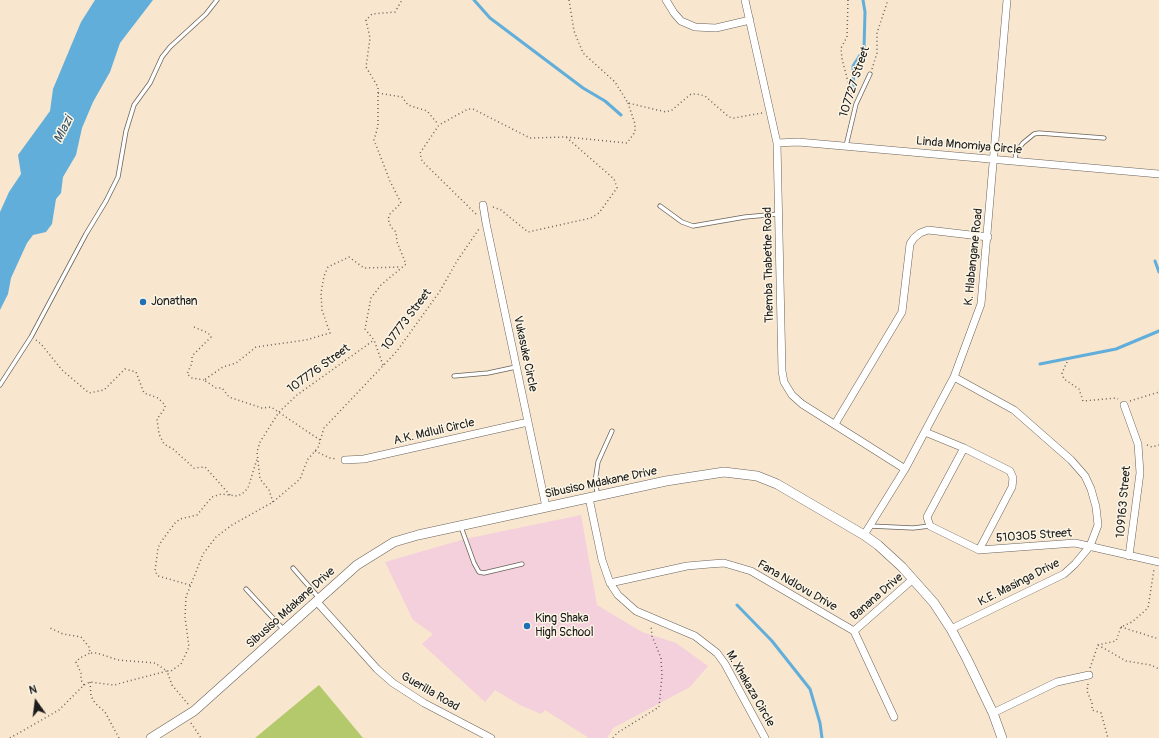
<!DOCTYPE html>
<html>
<head>
<meta charset="utf-8">
<style>
	body { margin:0 }
	#map { position:relative; width:1159px; height:738px; overflow:hidden; background:#f8e6ce; font-family:Pangolin,sans-serif }
	canvas { display:block }
	.north { position:absolute; left:16px; top:682px; width:40px; height:40px; -webkit-text-stroke:3px #fcf5e5; paint-order:stroke; rotate:346deg; font-size:11px; font-weight:700; line-height:16px; text-align:center; color:#1c1c1c }
	.north::after { content:''; display:block; margin:auto; width:14px; height:18px; background:#1c1c1c; clip-path:polygon(50% 0,100% 100%,50% 72%,0 100%) }
</style>
</head>
<body>
<div id="map">
<canvas width="1159" height="738"></canvas>
<div class="north">N</div>
</div>
<script>
const context = document.querySelector('canvas').getContext('2d');
context.lineJoin = 'round';
function fill(path, color) {
  context.fillStyle = color;
  context.fill(path, 'evenodd');
}
function poly(rows) {
  const path = new Path2D();
  for (const r of rows) {
    path.moveTo(r[0], r[1]);
    for (let i = 2; i < r.length; i += 2) path.lineTo(r[i], r[i + 1]);
  }
  return path;
}
function strokePath(path, color, width, dash) {
  context.strokeStyle = color;
  context.lineWidth = width;
  context.lineCap = dash ? 'butt' : 'round';
  context.setLineDash(dash || []);
  context.stroke(path);
}
function write(font, color, halo, rows, align = 'center') {
  context.font = font + ' Pangolin,sans-serif';
  context.lineWidth = 3;
  context.setLineDash([]);
  context.textBaseline = 'middle';
  context.strokeStyle = halo;
  context.fillStyle = color;
  for (const [text, x, y, turn = 0] of rows) {
    context.save();
    context.translate(x, y);
    context.rotate((+turn || 0) * Math.PI / 180);
    context.textAlign = isNaN(turn) ? turn : align;
    if (halo) context.strokeText(text, 0, 0);
    context.fillText(text, 0, 0);
    context.restore();
  }
}
const built = poly([
	[581,515,597,605,642,632,676,643,708,666,690,687,613,728,607,738,589,738,545,710,541,714,520,705,495,690,485,702,422,644,433,634,413,620,385,562,465,539]
]);
const green = poly([
	[319,685,363,738,255,738]
]);
const water = poly([
	[95,0,153,0,120,43,110,72,93,102,82,128,76,155,63,177,61,193,56,199,52,224,46,232,33,235,27,243,11,278,8,294,0,310,0,212,9,192,21,174,18,155,50,111,53,89,81,22]
]);
const stream = poly([
	[474,0,490,18,583,88,605,101,621,115],
	[854,91,853,66,864,49,865,12,863,0],
	[1155,261,1159,272],
	[1040,364,1116,349,1159,331],
	[737,605,772,641,810,689,820,723,822,738]
]);
const path = poly([
	[569,0,574,31,583,53,615,82,628,103,666,112,672,110,691,94,697,94,705,96,729,117,734,118,762,113],
	[848,0,847,37,841,48,842,59,852,97],
	[872,69,877,53,877,33,888,0],
	[378,93,402,97,408,105,427,111,438,124],
	[493,207,501,210,528,232,591,218,599,213,617,188,614,179,566,137],
	[476,214,422,161,420,153,439,125,468,109,473,109,530,138,566,137,627,143,635,132,635,124,628,103],
	[194,327,208,333,211,337,192,356,192,363,187,374,192,378,204,380],
	[36,340,41,344,62,370,89,393,104,390,125,369,136,372,144,393,158,398,165,405,165,408,157,419,159,434,164,444,173,449,194,468,205,467,230,495],
	[1067,362,1062,373,1064,379,1079,389,1083,401,1116,398,1118,399],
	[383,365,374,340,365,329,371,298,381,285,406,264,397,242,396,232,391,227,388,219,390,214,401,203,390,181,374,140,378,126,378,87,366,67,370,38,366,20,372,14,395,12,402,0],
	[1130,401,1159,392],
	[320,440,271,407,262,408,229,397,222,388,216,388,204,380,223,367,236,363,256,347,306,340,330,333,322,310,321,293,324,276,328,267,349,257,364,268,401,267],
	[1147,445,1152,447,1159,445],
	[315,451,330,458,337,459],
	[273,502,269,490,260,479,257,452,260,442,279,412,297,395,374,340],
	[190,585,158,576,155,571,158,548,161,542,175,523,180,519,197,515,212,497,221,494,237,496,242,494,248,488,257,459],
	[1121,627,1159,639],
	[1098,645,1126,661,1151,665,1159,669],
	[1090,668,1098,645,1116,641,1121,627,1132,622,1148,608,1154,569],
	[90,682,91,696,95,703,105,712,119,738],
	[1088,684,1087,691,1092,703,1092,710,1101,713,1108,738],
	[84,685,81,680,81,673,76,662,80,658,90,653],
	[188,704,172,685,167,671,171,671,181,664,189,647,185,617,186,597,203,554,216,537,232,525,273,502,300,479,308,459,318,448,324,428,397,351,440,291,457,261,479,229],
	[191,723,201,738],
	[10,738,59,710,84,685,90,682,114,685,167,671,155,663,118,660,97,653,90,653,89,647,81,637,63,634,50,628],
	[613,738,617,733,659,707,662,676,661,658,652,636,651,625]
]);
const service = poly([
	[846,146,856,104,870,74],
	[1015,161,1016,152,1023,143,1034,134,1039,133,1104,138],
	[660,206,682,222,693,226,745,217,779,214],
	[454,376,488,373,516,367],
	[0,385,31,337,86,234,106,201,118,177,126,131,134,105,150,83,162,57,170,47,206,14,217,0],
	[598,496,595,482,598,462,612,431],
	[870,526,913,528,930,526],
	[461,527,474,563,479,572,484,573,522,564],
	[293,568,319,598],
	[246,589,284,630]
]);
const minor = poly([
	[666,0,674,13,681,21,695,27,716,28,750,20],
	[745,0,777,143,782,371,784,382,792,395,802,404,905,469],
	[777,143,798,142,1159,174],
	[483,205,486,223,546,507],
	[1124,405,1138,444,1140,473,1129,556],
	[835,424,902,312,910,244,914,238,920,233,928,230,988,237],
	[925,432,964,448,927,517,930,526,979,550,1075,543,1159,562],
	[964,448,1010,471,1013,478,1012,487,979,550],
	[345,460,364,459,528,422],
	[589,498,602,560,610,583,618,595,636,611,695,636,717,653,725,664,765,738],
	[864,535,905,469,954,377,981,304,1007,0],
	[610,583,687,566,710,564,724,563,751,571,854,631,894,717],
	[317,602,377,669,393,683,424,703,491,738],
	[951,629,1064,574,1075,564,1090,546,1098,525,1096,507,1091,489,1085,476,1071,460,1014,410,954,377],
	[854,631,913,579],
	[993,713,1057,682,1089,675]
]);
const tertiary = poly([
	[151,738,194,711,357,565,394,542,418,535,666,481,724,472,757,476,777,484,864,535,878,545,902,567,934,603,951,629,967,659,993,713,1002,738]
]);
const markers = [
	[143,302,4,"#1f6fb2"],
	[527,626,4,"#1f6fb2"]
];
const streetNames = [
	["107727 Street",855,82,-72],
	["Linda Mnomiya Circle",969,146,5],
	["K. Hlabangane Road",974,257,-84],
	["Themba Thabethe Road",769,265,-91],
	["107773 Street",407,320,-53],
	["Vukasuke Circle",525,354,78],
	["107776 Street",319,369,-36],
	["A.K. Mdluli Circle",434,432,-13],
	["Sibusiso Mdakane Drive",601,483,-12],
	["109163 Street",1124,502,-85],
	["510305 Street",1034,536,-4],
	["K.E. Masinga Drive",1019,583,-27],
	["Fana Ndlovu Drive",797,586,30],
	["Banana Drive",877,597,-41],
	["Sibusiso Mdakane Drive",291,608,-42],
	["M. Xhakaza Circle",750,689,60],
	["Guerilla Road",430,692,30]
];
const poiNames = [
	["Jonathan",151,302],
	["King Shaka",535,619],
	["High School",535,633]
];
const waterNames = [
	["Mlazi",64,130,-64]
];
fill(built, '#f4cfdc');
fill(green, '#b4c86c');
fill(water, '#61aeda');
strokePath(stream, '#61aeda', 3);
strokePath(service, '#69635a', 5);
strokePath(minor, '#69635a', 8);
strokePath(tertiary, '#69635a', 10);
strokePath(path, '#69635a', 1.5, [1, 3]);
strokePath(service, '#fff', 3.5);
strokePath(minor, '#fff', 7);
strokePath(tertiary, '#fff', 9);
for (const [x, y, r, color] of markers) {
  const dot = new Path2D();
  dot.arc(x, y, r, 0, 2 * Math.PI);
  context.fillStyle = color;
  context.fill(dot);
  strokePath(dot, '#fcf5e5', 1.5);
}
write('12px', '#1c1c1c', '#fcf5e5', streetNames);
write('12px', '#1c1c1c', '#fcf5e5', poiNames, 'left');
write('italic 13px', '#385668', '#fcf5e5', waterNames);
</script>
</body>
</html>
